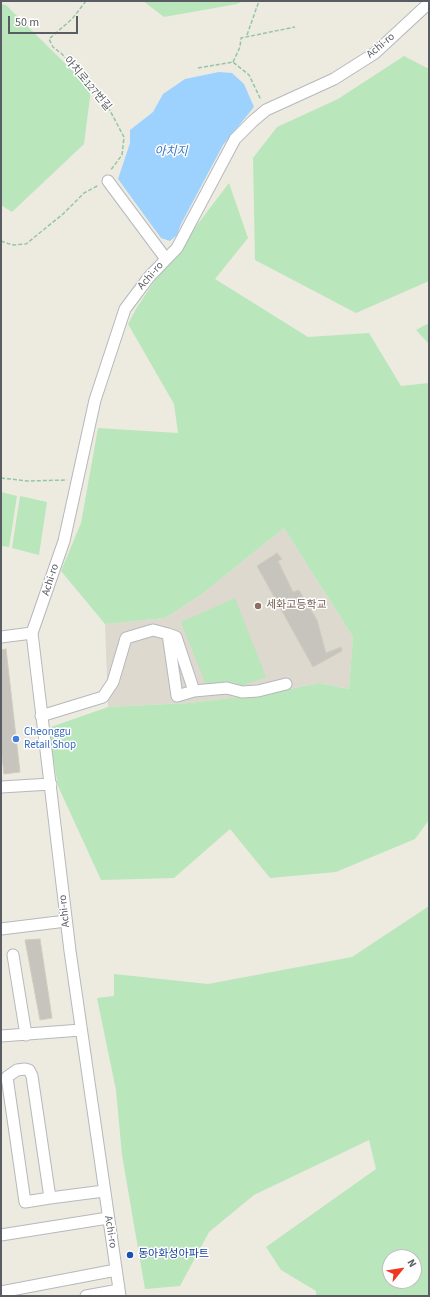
<!DOCTYPE html>
<html>
<head>
<meta charset="utf-8">
<style>
	body { margin:0 }
	#map { position:relative; width:430px; height:1297px; overflow:hidden; background:#edeae0; font-family:"Source Sans 3",sans-serif }
	canvas { display:block }
	.frame { position:absolute; inset:0; border:2px solid #595c62; pointer-events:none }
	.north { position:absolute; left:382px; top:1249px; width:40px; height:40px; box-sizing:border-box; background:#fff; border:1px solid #bdbec0; border-radius:50%; rotate:60deg; font-size:11px; font-weight:700; line-height:16px; text-align:center; color:#595c62 }
	.north::after { content:''; display:block; margin:auto; width:14px; height:18px; background:#f03722; clip-path:polygon(50% 0,100% 100%,50% 72%,0 100%) }
	.scale { position:absolute; left:8px; top:16px; width:70px; height:18px; box-sizing:border-box; border:2px solid #595c62; border-top:0; padding-left:5px; font-size:12px; line-height:14px; white-space:nowrap; color:#595c62; -webkit-text-stroke:3px #fff; paint-order:stroke }
</style>
</head>
<body>
<div id="map">
<canvas width="430" height="1297"></canvas>
<div class="frame"></div>
<div class="north">N</div>
<div class="scale">50 m</div>
</div>
<script>
const context = document.querySelector('canvas').getContext('2d');
context.lineJoin = 'round';
function fill(path, color) {
  context.fillStyle = color;
  context.fill(path, 'evenodd');
}
function poly(rows) {
  const path = new Path2D();
  for (const r of rows) {
    path.moveTo(r[0], r[1]);
    for (let i = 2; i < r.length; i += 2) path.lineTo(r[i], r[i + 1]);
  }
  return path;
}
function strokePath(path, color, width, dash) {
  context.strokeStyle = color;
  context.lineWidth = width;
  context.lineCap = dash ? 'butt' : 'round';
  context.setLineDash(dash || []);
  context.stroke(path);
}
function write(font, color, halo, rows, align = 'center') {
  context.font = font + ' "Source Sans 3","Noto Sans KR",sans-serif';
  context.lineWidth = 3;
  context.setLineDash([]);
  context.textBaseline = 'middle';
  context.strokeStyle = halo;
  context.fillStyle = color;
  for (const [text, x, y, turn = 0] of rows) {
    context.save();
    context.translate(x, y);
    context.rotate((+turn || 0) * Math.PI / 180);
    context.textAlign = isNaN(turn) ? turn : align;
    if (halo) context.strokeText(text, 0, 0);
    context.fillText(text, 0, 0);
    context.restore();
  }
}
const education = poly([
	[284,528,353,637,349,689,319,683,261,695,254,695,190,703,108,707,105,624,165,618,202,594]
]);
const green = poly([
	[143,1,243,1,237,4,164,17],
	[1,4,6,5,91,89,84,144,12,212,1,205],
	[404,56,429,69,429,281,356,313,255,260,253,158,277,127,338,99],
	[229,183,248,238,215,279,308,337,369,333,401,386,429,383,429,820,415,839,336,872,270,878,230,829,174,878,101,880,58,786,48,728,108,707,190,703,254,695,261,695,319,683,349,689,353,637,284,528,202,594,165,618,105,624,61,571,81,523,98,428,178,433,174,404,128,324,136,309,155,280],
	[429,323,429,344,416,330],
	[1,492,17,496,9,547,1,546],
	[20,496,47,502,39,555,12,548],
	[235,598,266,677,239,687,234,682,206,685,181,622],
	[429,906,429,1296,316,1296,316,1291,281,1270,266,1247,376,1169,369,1140,254,1195,209,1232,180,1286,145,1289,122,1155,116,1090,97,998,114,996,114,974,208,984,352,957],
	[390,1257,414,1257,414,1281,390,1281]
]);
const water = poly([
	[219,72,232,73,244,84,254,107,223,145,181,224,177,235,170,241,161,238,118,179,130,143,130,130,153,112,163,94,185,79]
]);
const building = poly([
	[277,553,282,559,278,561,293,592,299,590,317,620,326,653,341,647,342,651,313,667,257,566,277,553],
	[6,649,20,772,4,774,1,749,1,650,6,649],
	[40,939,52,1018,40,1020,25,940,40,939]
]);
const path = poly([
	[86,1,72,19,49,39,53,47,62,54,107,105,124,137,122,155,110,171],
	[247,35,259,1],
	[233,62,240,47,241,38,295,27],
	[198,68,233,62,249,75,261,100],
	[1,241,12,245,26,244,63,214,84,193,99,185],
	[1,478,28,481,67,480]
]);
const minor = poly([
	[108,181,166,259],
	[1,637,32,633],
	[194,691,227,688,242,692,258,691,286,684],
	[41,716,103,697,113,682,126,638,153,630,168,634,177,696,194,691,176,637,168,634],
	[1,787,51,784],
	[1,929,66,921],
	[13,955,26,1035],
	[1,1036,81,1030],
	[50,1198,32,1076,29,1070,25,1069,17,1070,7,1077,25,1202,50,1198,104,1191],
	[1,1235,108,1218],
	[1,1292,116,1270],
	[86,1296,119,1290],
	[120,1296,70,951,32,633,64,541,95,400,125,309,149,277,177,248,235,139,253,121,266,110,334,79,375,53,429,3]
]);
const markers = [
	[258,606,4,"#8d6e63"],
	[16,739,4,"#3f7fe0"],
	[130,1255,4,"#1a4fb4"]
];
const streetNames = [
	["Achi-ro",381,46,-40],
	["아치로127번길",87,84,50],
	["Achi-ro",151,276,-49],
	["Achi-ro",51,580,-72],
	["Achi-ro",65,911,-96],
	["Achi-ro",110,1232,81]
];
const educationNames = [
	["세화고등학교",266,606]
];
const shopNames = [
	["Cheonggu",24,733],
	["Retail Shop",24,746]
];
const transitNames = [
	["동아화성아파트",138,1255]
];
const waterNames = [
	["아치지",171,152]
];
fill(education, '#ddd9cf');
fill(green, '#bae6bb');
fill(water, '#9dd2ff');
fill(building, '#c7c4bd');
strokePath(building, '#d1ccbe', 1);
strokePath(minor, '#b6b8bd', 13);
strokePath(path, '#93c7a3', 1.5, [4, 2]);
strokePath(minor, '#fff', 11);
for (const [x, y, r, color] of markers) {
  const dot = new Path2D();
  dot.arc(x, y, r, 0, 2 * Math.PI);
  context.fillStyle = color;
  context.fill(dot);
  strokePath(dot, '#fff', 1.5);
}
write('11px', '#595c62', '#fff', streetNames);
write('11px', '#785e54', '#fff', educationNames, 'left');
write('11px', '#366cbe', '#fff', shopNames, 'left');
write('11px', '#164399', '#fff', transitNames, 'left');
write('italic 12px', '#3977be', '#fff', waterNames);
</script>
</body>
</html>
